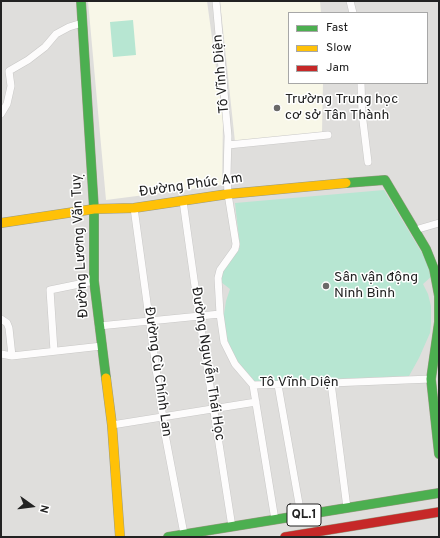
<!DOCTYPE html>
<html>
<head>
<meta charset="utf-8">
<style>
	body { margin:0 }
	#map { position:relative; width:440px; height:538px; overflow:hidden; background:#f0eeeb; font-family:Overpass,sans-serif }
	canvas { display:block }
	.frame { position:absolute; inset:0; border:2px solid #222; pointer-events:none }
	.legend { position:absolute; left:288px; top:12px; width:140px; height:72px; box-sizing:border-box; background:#fff; border:1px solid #a7a7a7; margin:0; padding:5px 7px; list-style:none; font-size:12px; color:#222 }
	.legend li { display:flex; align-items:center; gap:8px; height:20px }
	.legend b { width:20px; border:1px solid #a7a7a7 }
	.north { position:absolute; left:12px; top:486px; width:40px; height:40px; -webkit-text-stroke:3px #fff; paint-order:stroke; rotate:104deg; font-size:11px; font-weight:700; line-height:16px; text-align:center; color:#222 }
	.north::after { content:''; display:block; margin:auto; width:14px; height:18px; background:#222; clip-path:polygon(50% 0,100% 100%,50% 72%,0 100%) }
</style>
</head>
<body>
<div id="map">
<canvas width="440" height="538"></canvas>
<div class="frame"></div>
<ul class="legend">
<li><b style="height:5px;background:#4caf50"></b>Fast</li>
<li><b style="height:5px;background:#ffc107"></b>Slow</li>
<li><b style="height:5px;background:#c62828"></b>Jam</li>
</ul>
<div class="north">N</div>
</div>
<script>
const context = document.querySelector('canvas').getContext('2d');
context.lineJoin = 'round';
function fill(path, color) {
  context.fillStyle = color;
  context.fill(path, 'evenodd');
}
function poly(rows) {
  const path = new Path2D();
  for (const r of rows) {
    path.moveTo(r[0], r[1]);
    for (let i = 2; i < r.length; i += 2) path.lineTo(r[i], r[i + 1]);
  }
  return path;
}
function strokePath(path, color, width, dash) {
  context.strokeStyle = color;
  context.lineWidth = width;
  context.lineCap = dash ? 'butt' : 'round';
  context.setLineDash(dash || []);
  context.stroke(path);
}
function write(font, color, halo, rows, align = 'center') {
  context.font = font + ' Overpass,sans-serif';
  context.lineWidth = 3;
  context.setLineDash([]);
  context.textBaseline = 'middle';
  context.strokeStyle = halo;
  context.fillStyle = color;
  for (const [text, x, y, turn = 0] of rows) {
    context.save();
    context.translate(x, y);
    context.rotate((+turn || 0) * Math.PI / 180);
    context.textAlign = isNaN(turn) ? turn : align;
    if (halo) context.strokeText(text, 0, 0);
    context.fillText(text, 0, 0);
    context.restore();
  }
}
const residential = poly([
	[1,1,439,1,439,537,1,537],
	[289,13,427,13,427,83,289,83]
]);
const education = poly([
	[88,1,207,1,223,119,222,185,106,200],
	[220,1,320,1,321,13,289,13,289,83,323,83,322,132,235,142]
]);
const pitch = poly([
	[133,20,136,55,113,57,110,22],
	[384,190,422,253,433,275,423,284,428,294,431,306,431,324,430,333,419,358,409,376,254,382,253,379,237,361,230,348,224,327,224,314,226,301,230,289,221,282,222,273,240,247,235,203]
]);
const street = poly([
	[216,1,228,136,227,175,228,194,236,244,235,249,220,270,218,278,220,314,224,342,235,364,253,385,331,383,431,379],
	[350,1,353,13],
	[361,83,362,113,368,162],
	[1,114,7,104,11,86,9,71,28,60,45,47,56,34,69,27,82,23],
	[228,145,328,135],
	[183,201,199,315,232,527],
	[134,208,165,434,184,534],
	[415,230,439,223],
	[1,319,7,323,9,328,12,356],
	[99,326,220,314],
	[54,351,50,290,94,281],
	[1,354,12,356,102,346],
	[331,383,347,508],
	[253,385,275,520],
	[278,385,301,515],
	[112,425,256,402]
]);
const fast = poly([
	[81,1,94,209,94,281,106,378],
	[346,183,385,180,426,249,434,269,439,296,439,322,431,379,439,454],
	[168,537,439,493]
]);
const slow = poly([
	[1,223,94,209,134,208,228,194,346,183],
	[106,378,112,425,120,537]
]);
const jam = poly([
	[285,537,439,512]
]);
const markers = [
	[277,108,4,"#6a6968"],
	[326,286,4,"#6a6968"]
];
const shields = [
	[304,515,34]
];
const shieldNames = [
	["QL.1",304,515]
];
const streetNames = [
	["Tô Vĩnh Diện",222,74,-95],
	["Đường Phúc Am",191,186,-8],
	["Đường Lương Văn Tuỵ",81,246,-93],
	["Đường Nguyễn Thái Học",207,364,81],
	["Đường Cù Chính Lan",157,372,82],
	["Tô Vĩnh Diện",299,383]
];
const poiNames = [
	["Trường Trung học",285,100],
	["cơ sở Tân Thành",285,116],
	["Sân vận động",334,278],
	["Ninh Bình",334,294]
];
fill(residential, '#dfdedc');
fill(education, '#f8f7e8');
fill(pitch, '#b7e6d2');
strokePath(street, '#c9c8c7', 8);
strokePath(fast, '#999a82', 10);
strokePath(slow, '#999a82', 10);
strokePath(jam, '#999a82', 10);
strokePath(street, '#fdfcfc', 7);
strokePath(fast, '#4caf50', 9);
strokePath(slow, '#ffc107', 9);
strokePath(jam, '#c62828', 9);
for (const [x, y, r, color] of markers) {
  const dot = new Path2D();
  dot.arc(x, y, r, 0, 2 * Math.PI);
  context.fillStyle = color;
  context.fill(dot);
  strokePath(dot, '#fff', 1.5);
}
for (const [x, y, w] of shields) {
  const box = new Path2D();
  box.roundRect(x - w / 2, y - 11, w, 22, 3);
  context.fillStyle = '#fff';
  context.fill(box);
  strokePath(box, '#222', 1);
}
write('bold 13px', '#222', null, shieldNames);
write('14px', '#222', '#fff', streetNames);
write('14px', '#222', '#fff', poiNames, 'left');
</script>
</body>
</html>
